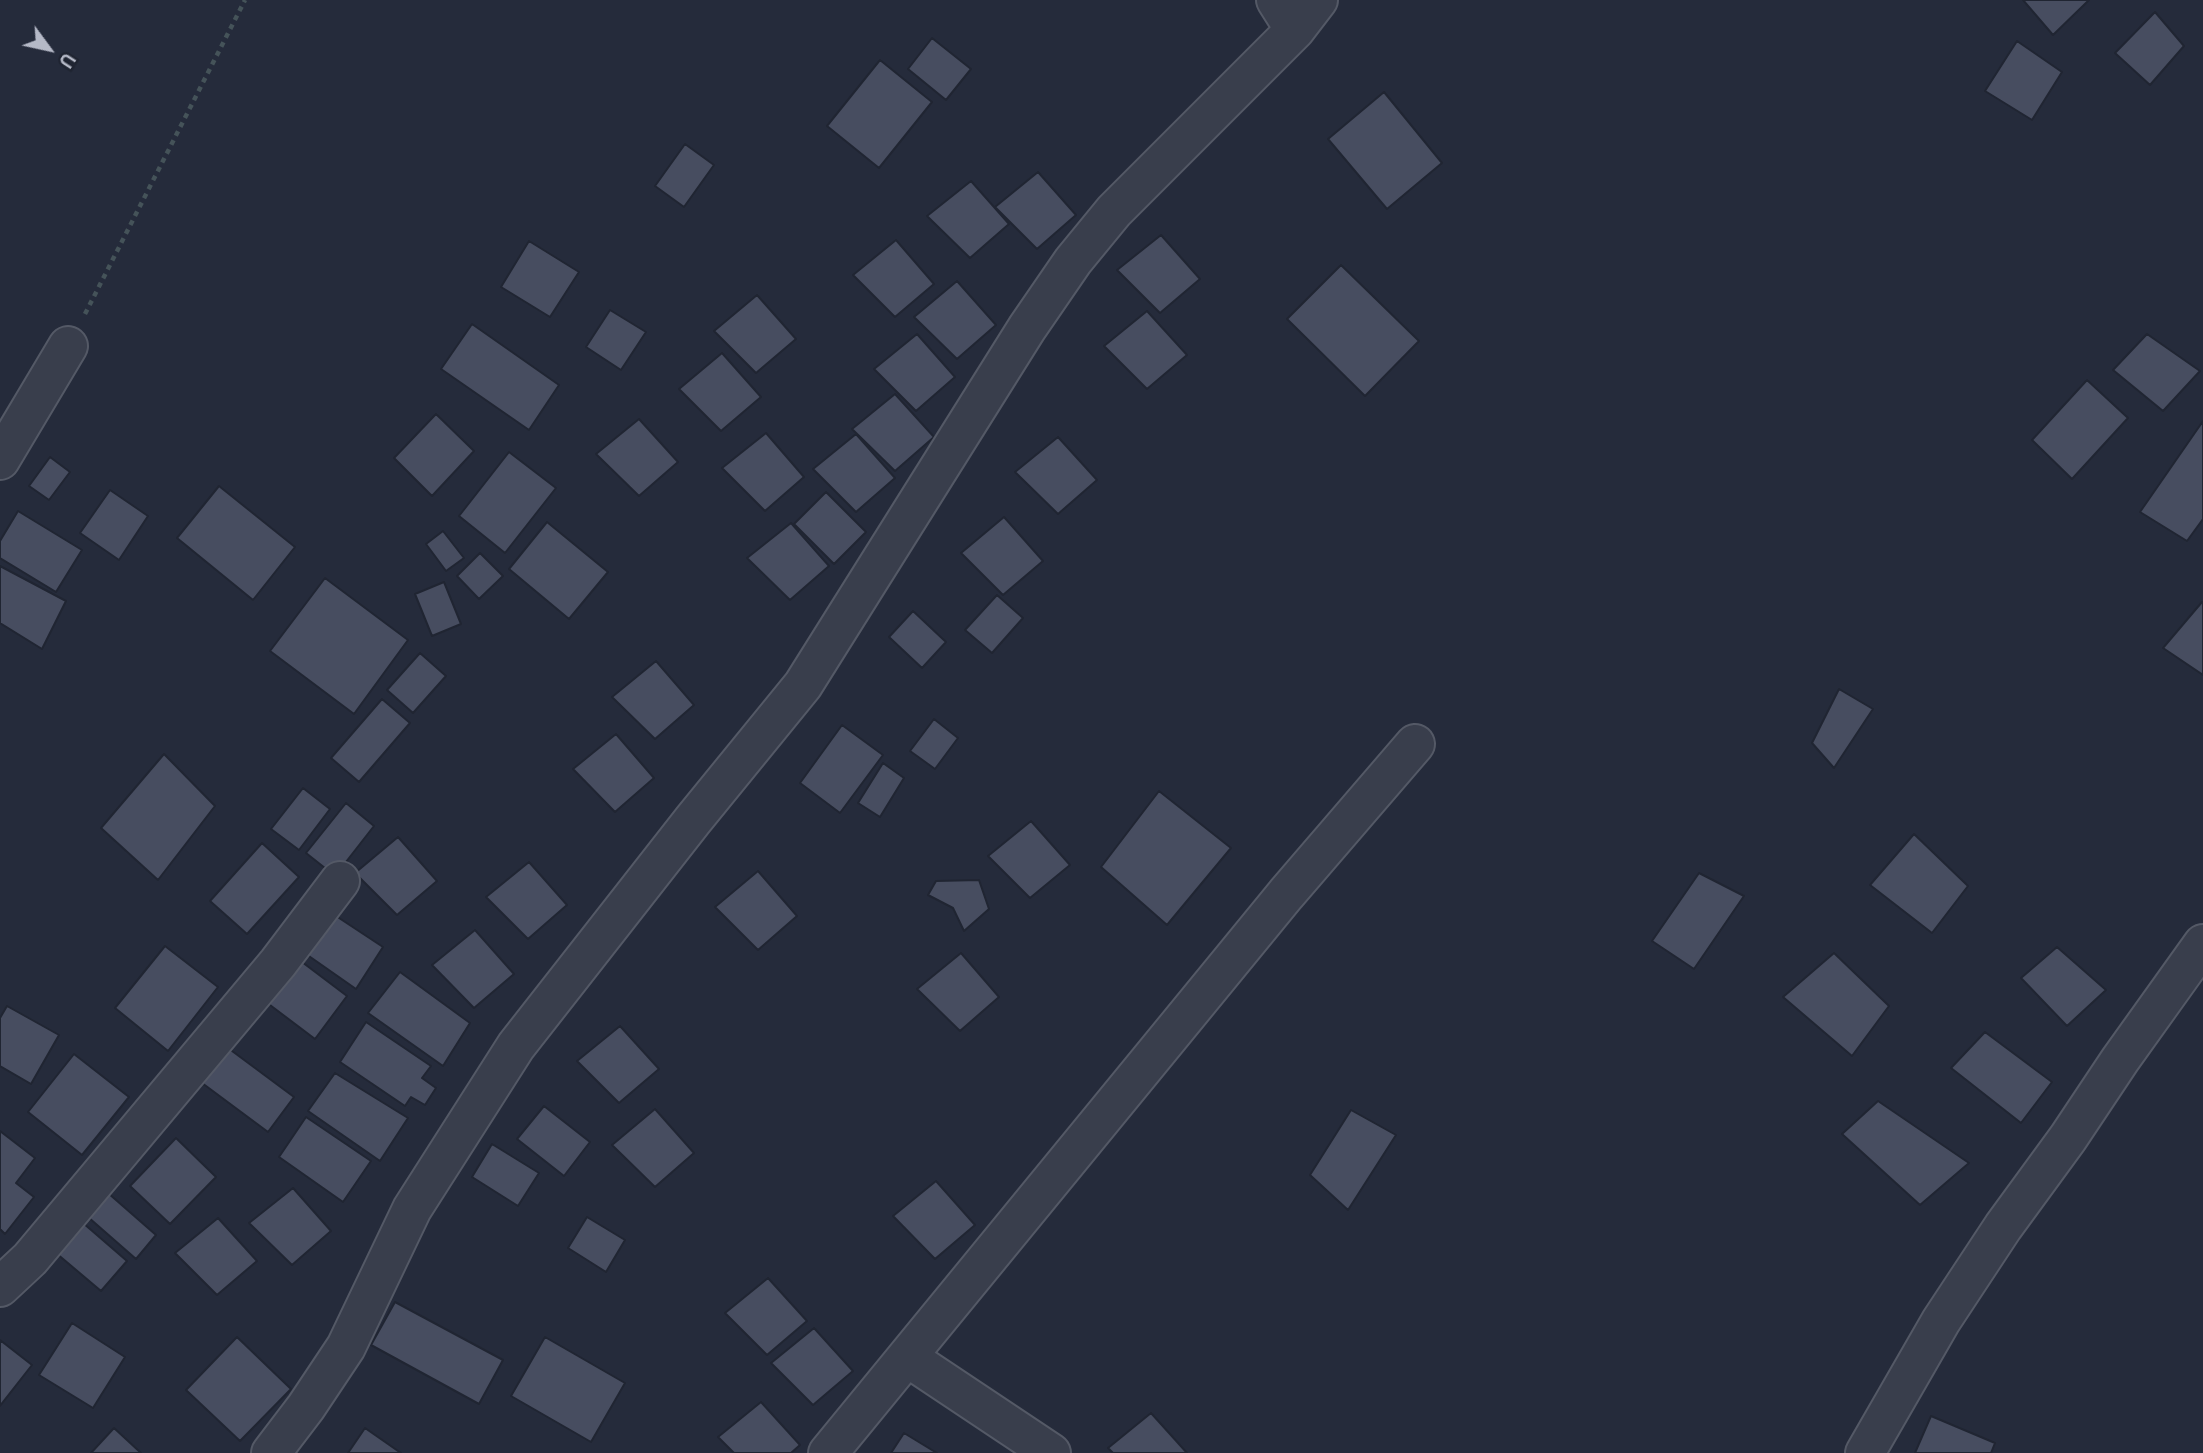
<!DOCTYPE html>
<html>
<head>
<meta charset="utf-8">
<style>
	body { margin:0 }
	#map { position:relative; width:2203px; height:1453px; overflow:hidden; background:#252b3b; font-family:"Space Grotesk",sans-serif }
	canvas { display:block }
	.north { position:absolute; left:14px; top:14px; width:70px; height:70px; -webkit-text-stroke:5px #1e2330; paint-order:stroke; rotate:123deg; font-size:19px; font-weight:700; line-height:28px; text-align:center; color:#b5b9c7 }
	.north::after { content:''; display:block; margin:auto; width:24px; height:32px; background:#b5b9c7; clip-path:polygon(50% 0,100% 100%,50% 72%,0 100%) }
</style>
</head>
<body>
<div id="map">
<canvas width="2203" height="1453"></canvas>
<div class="north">U</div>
</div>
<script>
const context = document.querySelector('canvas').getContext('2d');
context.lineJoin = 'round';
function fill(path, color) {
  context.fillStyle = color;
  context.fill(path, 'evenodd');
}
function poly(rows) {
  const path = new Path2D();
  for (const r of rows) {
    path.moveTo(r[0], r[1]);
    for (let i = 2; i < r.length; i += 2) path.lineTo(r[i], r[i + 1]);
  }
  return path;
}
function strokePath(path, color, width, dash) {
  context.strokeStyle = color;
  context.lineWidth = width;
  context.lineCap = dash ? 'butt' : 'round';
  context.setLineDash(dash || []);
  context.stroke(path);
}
const building = poly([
	[2023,0,2089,0,2053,35,2023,0],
	[2155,12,2184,46,2150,85,2115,53,2155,12],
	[932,38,971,69,946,100,908,69,932,38],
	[2017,41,2062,72,2032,120,1985,91,2017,41],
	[880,60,932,102,879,168,827,126,880,60],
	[1384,92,1442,163,1387,209,1328,139,1384,92],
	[685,144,714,165,684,207,655,186,685,144],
	[1038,172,1076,215,1037,249,995,207,1038,172],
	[971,181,1009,224,970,258,927,216,971,181],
	[1161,235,1200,279,1160,313,1117,270,1161,235],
	[896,240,934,284,895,317,853,275,896,240],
	[529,241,579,272,550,317,501,287,529,241],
	[1341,265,1419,341,1365,396,1287,319,1341,265],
	[957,281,996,325,957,359,914,317,957,281],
	[757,295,796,339,756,373,714,331,757,295],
	[610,310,646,332,621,370,586,347,610,310],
	[1147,311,1187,355,1147,389,1104,346,1147,311],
	[472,324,559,385,529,430,441,369,472,324],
	[917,334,955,377,916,411,874,369,917,334],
	[2147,334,2200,371,2163,411,2113,370,2147,334],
	[722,353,761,397,721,431,679,389,722,353],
	[2087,380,2128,418,2072,479,2032,440,2087,380],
	[895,394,934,437,895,471,852,429,895,394],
	[436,414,474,451,432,496,394,458,436,414],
	[639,419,678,462,639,496,596,454,639,419],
	[2203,421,2203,519,2187,541,2140,512,2203,421],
	[766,433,804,477,765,511,722,468,766,433],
	[856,434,895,478,856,512,813,469,856,434],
	[1058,437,1097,480,1058,514,1015,472,1058,437],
	[509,452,556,488,505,553,459,516,509,452],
	[50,457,70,472,49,500,29,486,50,457],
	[219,486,295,547,253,600,177,538,219,486],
	[110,490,148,516,119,560,80,533,110,490],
	[826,492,866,532,834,564,794,524,826,492],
	[18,511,82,550,56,592,0,558,0,541,18,511],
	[1004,517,1043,561,1003,595,961,553,1004,517],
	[547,522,608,572,569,619,509,569,547,522],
	[791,523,829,566,790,600,747,558,791,523],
	[443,531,464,558,446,571,426,544,443,531],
	[480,553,503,576,479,599,457,576,480,553],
	[0,566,66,601,42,649,0,623,0,566],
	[325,578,408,640,354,714,270,651,325,578],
	[444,582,461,624,432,636,415,594,444,582],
	[997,595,1023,618,992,653,965,630,997,595],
	[2202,602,2203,603,2203,675,2163,648,2202,602],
	[913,611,946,642,922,668,889,637,913,611],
	[420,653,446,676,413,713,387,690,420,653],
	[656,661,694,705,655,739,612,697,656,661],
	[1839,689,1873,709,1834,768,1812,743,1839,689],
	[382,699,410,723,359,782,331,758,382,699],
	[934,719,958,738,935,769,910,751,934,719],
	[842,725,883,755,840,813,800,783,842,725],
	[616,734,654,778,615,812,573,769,616,734],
	[164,754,215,806,158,880,101,828,164,754],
	[883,763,904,778,880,817,858,803,883,763],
	[303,788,330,809,299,850,271,829,303,788],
	[1159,791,1231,848,1167,925,1101,867,1159,791],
	[346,803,374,826,335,876,306,853,346,803],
	[1031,821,1070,865,1030,898,988,856,1031,821],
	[1914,834,1968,886,1932,933,1870,885,1914,834],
	[398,837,437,881,397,915,355,873,398,837],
	[262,843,299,877,247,934,210,901,262,843],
	[529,862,567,905,528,939,486,897,529,862],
	[758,871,797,916,758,950,715,907,758,871],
	[1699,873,1744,896,1694,969,1652,941,1699,873],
	[979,880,989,909,964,931,953,908,928,895,936,881,979,880],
	[333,914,383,947,356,989,306,954,333,914],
	[475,930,514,974,474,1008,432,965,475,930],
	[165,946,218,987,168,1051,115,1008,165,946],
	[2057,947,2106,990,2067,1026,2021,978,2057,947],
	[961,953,999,997,960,1031,917,989,961,953],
	[1834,953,1889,1006,1852,1056,1783,997,1834,953],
	[298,959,347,996,315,1039,266,1002,298,959],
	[400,972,470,1023,443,1066,368,1013,400,972],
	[7,1006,59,1035,31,1084,0,1066,0,1018,7,1006],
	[366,1022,431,1066,422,1078,436,1088,425,1105,411,1097,405,1106,340,1062,366,1022],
	[620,1026,659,1069,619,1103,577,1061,620,1026],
	[1985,1032,2052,1082,2021,1123,1951,1068,1985,1032],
	[224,1045,294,1097,268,1132,198,1080,224,1045],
	[74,1054,129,1097,82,1155,28,1112,74,1054],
	[335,1073,408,1118,380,1161,308,1111,335,1073],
	[1878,1101,1969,1163,1920,1205,1842,1134,1878,1101],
	[544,1106,590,1142,564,1176,517,1139,544,1106],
	[655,1109,694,1153,655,1187,612,1145,655,1109],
	[1351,1110,1396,1135,1348,1210,1310,1175,1351,1110],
	[306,1117,371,1161,343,1202,279,1157,306,1117],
	[0,1131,35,1158,16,1183,34,1197,5,1234,0,1229,0,1131],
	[176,1138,216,1177,170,1224,130,1186,176,1138],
	[492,1144,539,1173,518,1206,472,1177,492,1144],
	[936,1181,975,1225,935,1259,893,1216,936,1181],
	[293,1188,331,1231,292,1265,249,1223,293,1188],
	[108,1193,156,1235,136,1259,88,1217,108,1193],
	[587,1217,625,1240,606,1272,568,1248,587,1217],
	[218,1218,257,1261,217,1295,175,1253,218,1218],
	[83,1223,127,1261,101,1291,56,1253,83,1223],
	[768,1278,807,1321,767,1355,725,1313,768,1278],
	[395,1302,503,1360,479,1404,371,1345,395,1302],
	[72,1323,125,1357,93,1408,39,1375,72,1323],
	[814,1328,853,1371,813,1405,771,1363,814,1328],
	[237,1337,291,1389,240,1441,186,1390,237,1337],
	[545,1337,625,1383,591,1442,511,1396,545,1337],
	[0,1340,32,1365,0,1406,0,1340],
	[761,1402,800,1445,791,1453,734,1453,718,1437,761,1402],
	[1151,1413,1187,1453,1113,1453,1108,1448,1151,1413],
	[1931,1416,1995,1443,1991,1453,1915,1453,1931,1416],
	[114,1428,141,1453,91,1453,114,1428],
	[365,1428,401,1453,348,1453,365,1428],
	[904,1433,937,1453,891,1453,904,1433]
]);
const path = poly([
	[85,314,245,0]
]);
const minor = poly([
	[1276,0,1295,30],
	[0,460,68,346],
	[0,1287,30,1259,278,963,340,881],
	[907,1357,1051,1453],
	[271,1453,306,1407,346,1347,412,1209,516,1046,693,820,803,685,1027,328,1073,261,1114,211,1295,30,1318,0],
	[828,1453,1286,894,1415,744],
	[1865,1453,1941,1321,2003,1227,2068,1138,2120,1060,2203,944]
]);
fill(building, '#474d60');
strokePath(building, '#202532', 2);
strokePath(minor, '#545966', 42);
strokePath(path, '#455359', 4.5, [5, 5]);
strokePath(minor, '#393e4c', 38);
</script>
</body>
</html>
